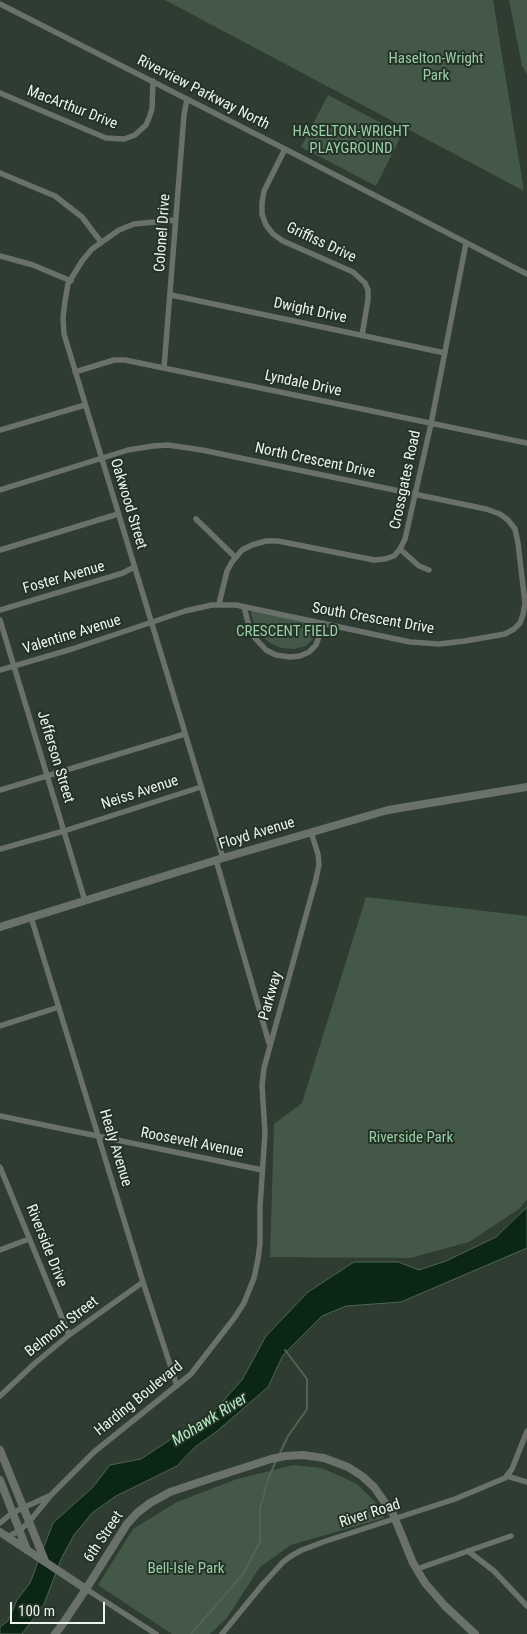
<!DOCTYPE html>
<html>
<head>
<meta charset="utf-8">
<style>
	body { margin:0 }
	#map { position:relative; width:527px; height:1634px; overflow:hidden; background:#2e3c31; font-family:"Roboto Condensed",sans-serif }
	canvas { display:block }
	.scale { position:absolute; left:10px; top:1602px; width:95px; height:22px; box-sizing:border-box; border:2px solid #eaf3ec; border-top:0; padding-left:6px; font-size:15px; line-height:18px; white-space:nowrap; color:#eaf3ec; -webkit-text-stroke:4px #243227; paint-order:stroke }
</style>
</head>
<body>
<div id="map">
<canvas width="527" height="1634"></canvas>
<div class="scale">100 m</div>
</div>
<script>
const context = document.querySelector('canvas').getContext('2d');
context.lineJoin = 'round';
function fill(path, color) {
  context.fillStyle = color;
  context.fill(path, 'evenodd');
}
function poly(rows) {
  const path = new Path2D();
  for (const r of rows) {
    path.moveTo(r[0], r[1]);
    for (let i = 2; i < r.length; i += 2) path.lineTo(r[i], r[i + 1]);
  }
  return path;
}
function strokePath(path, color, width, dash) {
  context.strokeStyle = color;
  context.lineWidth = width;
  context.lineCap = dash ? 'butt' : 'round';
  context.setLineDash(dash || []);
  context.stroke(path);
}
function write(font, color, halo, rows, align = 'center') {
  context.font = font + ' "Roboto Condensed",sans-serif';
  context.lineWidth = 4;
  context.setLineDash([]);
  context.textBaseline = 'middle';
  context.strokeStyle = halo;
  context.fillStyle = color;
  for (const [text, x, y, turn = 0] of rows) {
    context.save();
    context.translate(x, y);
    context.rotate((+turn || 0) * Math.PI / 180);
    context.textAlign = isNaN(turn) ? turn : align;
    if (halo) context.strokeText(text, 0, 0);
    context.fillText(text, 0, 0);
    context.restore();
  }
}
const green = poly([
	[165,0,493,0,524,191],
	[509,0,527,0,527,74,522,66],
	[328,95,402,134,376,186,301,147],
	[252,609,321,623,312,640,306,646,294,649,281,648,270,643,261,636,255,627,251,614],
	[366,897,527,916,527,1199,519,1209,469,1242,410,1258,270,1257,274,1124,302,1103],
	[294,1465,322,1468,357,1484,375,1502,384,1518,291,1545,260,1567,227,1618,210,1634,172,1634,98,1585,133,1529,177,1502,237,1479]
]);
const water = poly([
	[527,1207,527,1248,401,1302,346,1306,322,1316,283,1355,268,1387,216,1432,195,1447,177,1466,116,1496,92,1513,74,1535,62,1557,44,1604,22,1634,0,1634,0,1627,8,1621,17,1600,30,1583,53,1523,93,1487,110,1465,141,1459,215,1410,242,1380,266,1336,308,1292,354,1262,398,1262,419,1270,446,1261,496,1237,527,1207]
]);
const stream = poly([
	[279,1455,288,1436,307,1409,307,1379,285,1350],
	[191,1634,243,1574,260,1542,260,1509,268,1479,276,1461]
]);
const minor = poly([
	[0,4,285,149,527,274],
	[0,93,106,138,124,139,135,135,146,125,149,118,152,109,153,81],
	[285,149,264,191,262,203,262,214,266,225,273,234,283,241,353,272,365,283,368,290,368,300,362,335],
	[0,173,55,196,82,217,101,242],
	[176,220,134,224,119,230,92,249,82,261,68,284,65,301,63,318,64,334,223,858],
	[0,256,33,265,71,281],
	[171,295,445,353],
	[164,368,184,115,187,99],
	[75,372,114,360,125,360,527,443],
	[0,430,85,405],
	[0,490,128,450,153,446,168,445,202,450,486,509,500,514,508,520,515,529,518,543,525,603,523,615,520,623,514,629,505,634,465,641,439,644,410,642,236,605,212,605,185,611,72,649,0,670],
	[196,519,235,557],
	[400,549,419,566,429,570],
	[0,550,118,514],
	[219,604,227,571,232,562,242,550,252,545,266,541,278,541,374,560,385,559,394,556,400,549,405,539,431,424,466,243],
	[244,607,249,626,254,637,266,650,276,655,290,657,300,656,309,652,316,645,324,623],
	[0,610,123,573,134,567],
	[0,620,85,901],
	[0,790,185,734],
	[0,849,64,831,201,787],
	[216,860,269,1043],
	[31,917,143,1282,177,1386],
	[0,1026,59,1007],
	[0,1116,262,1170],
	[0,1167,69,1335],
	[0,1250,29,1239],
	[0,1396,34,1364,69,1335,143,1282],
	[507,1476,527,1482],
	[0,1523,12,1513,49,1496],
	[7,1537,19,1531,29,1522,51,1495,94,1452,191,1374,235,1317,244,1303,254,1278,258,1259,260,1243,260,1207,265,1133,262,1085,264,1068,316,879,319,865,318,854,311,832],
	[468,1551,494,1571,527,1606],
	[417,1569,511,1536],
	[86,1589,156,1634],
	[222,1634,263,1584,283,1562,291,1556,302,1550,326,1541,455,1499,505,1478,512,1469,527,1431]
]);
const tertiary = poly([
	[0,927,223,858,388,810,527,787],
	[0,1450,45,1561],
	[0,1480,27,1550],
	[0,1532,86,1589],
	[55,1634,62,1625,86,1589,127,1524,137,1513,150,1503,170,1492,215,1477,271,1459,285,1456,303,1455,324,1458,348,1467,362,1476,374,1487,393,1514,413,1563,425,1583,445,1606,475,1634]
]);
const parkNames = [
	["Haselton-Wright",436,59],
	["Park",436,76],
	["HASELTON-WRIGHT",351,132],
	["PLAYGROUND",351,149],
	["CRESCENT FIELD",287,632],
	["Riverside Park",411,1138],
	["Bell-Isle Park",186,1569]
];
const streetNames = [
	["Riverview Parkway North",203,93,27],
	["MacArthur Drive",72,108,21],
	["Colonel Drive",163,233,-86],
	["Griffiss Drive",321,243,25],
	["Dwight Drive",310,311,12],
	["Lyndale Drive",303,384,12],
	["North Crescent Drive",315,461,12],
	["Crossgates Road",406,480,-78],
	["Oakwood Street",128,504,73],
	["Foster Avenue",64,578,-16],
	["South Crescent Drive",373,619,10],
	["Valentine Avenue",72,635,-17],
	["Jefferson Street",55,757,73],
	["Neiss Avenue",140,793,-18],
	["Floyd Avenue",257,834,-17],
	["Parkway",271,996,-74],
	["Roosevelt Avenue",192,1143,11],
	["Healy Avenue",115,1148,73],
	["Riverside Drive",46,1246,68],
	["Belmont Street",62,1327,-38],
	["Harding Boulevard",139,1399,-39],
	["River Road",370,1514,-18],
	["6th Street",104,1537,-56]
];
const waterNames = [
	["Mohawk River",210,1420,-32]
];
fill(green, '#445848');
fill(water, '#0b2713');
strokePath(water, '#4e6454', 1);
strokePath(stream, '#4e6454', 2);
strokePath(minor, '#6a716b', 5.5);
strokePath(tertiary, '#6a716b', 8);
write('15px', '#9acfa5', '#243227', parkNames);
write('15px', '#eaf3ec', '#243227', streetNames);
write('italic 16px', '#b5ebc0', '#243227', waterNames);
</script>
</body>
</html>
